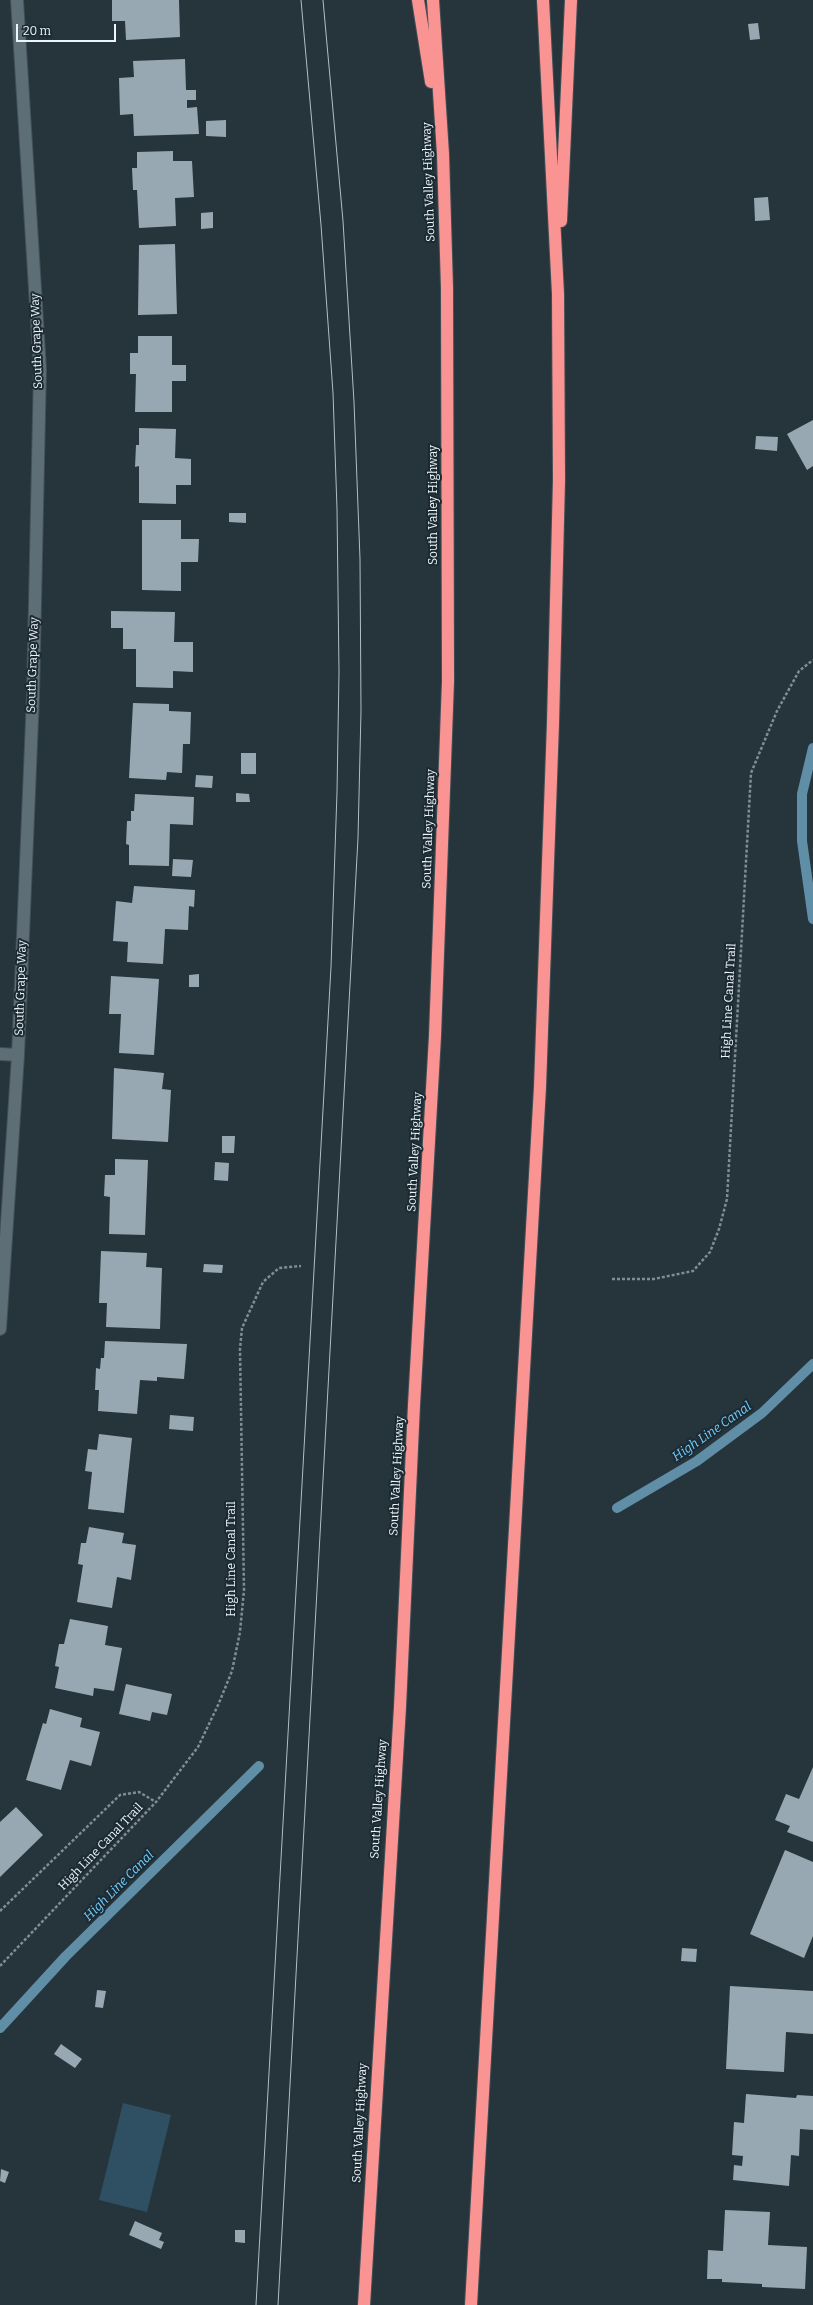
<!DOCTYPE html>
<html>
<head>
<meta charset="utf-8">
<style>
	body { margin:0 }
	#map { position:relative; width:813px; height:2305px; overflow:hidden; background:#26343c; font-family:Bitter,serif }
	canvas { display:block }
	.scale { position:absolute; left:16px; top:24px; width:100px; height:18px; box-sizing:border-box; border:2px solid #ecf5fa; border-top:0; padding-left:5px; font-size:12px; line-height:14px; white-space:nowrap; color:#ecf5fa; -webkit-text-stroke:3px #1c2a32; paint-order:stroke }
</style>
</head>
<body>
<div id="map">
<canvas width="813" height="2305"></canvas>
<div class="scale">20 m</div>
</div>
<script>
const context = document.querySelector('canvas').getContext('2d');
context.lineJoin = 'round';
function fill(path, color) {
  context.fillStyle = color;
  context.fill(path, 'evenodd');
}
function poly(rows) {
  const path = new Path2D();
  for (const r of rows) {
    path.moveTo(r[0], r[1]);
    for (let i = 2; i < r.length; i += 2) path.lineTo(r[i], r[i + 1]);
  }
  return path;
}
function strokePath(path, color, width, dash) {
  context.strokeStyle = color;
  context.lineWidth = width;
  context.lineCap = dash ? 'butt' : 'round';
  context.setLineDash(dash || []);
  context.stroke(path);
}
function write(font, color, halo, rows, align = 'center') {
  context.font = font + ' Bitter,serif';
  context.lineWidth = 4;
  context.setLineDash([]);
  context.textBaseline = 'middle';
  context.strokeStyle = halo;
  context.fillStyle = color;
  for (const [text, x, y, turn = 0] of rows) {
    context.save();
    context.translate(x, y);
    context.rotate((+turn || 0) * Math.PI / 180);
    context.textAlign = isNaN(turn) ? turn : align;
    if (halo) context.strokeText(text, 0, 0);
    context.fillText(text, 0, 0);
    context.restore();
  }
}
const green = poly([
	[123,2103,171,2115,147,2212,99,2200]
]);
const stream = poly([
	[813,748,802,794,802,841,813,919],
	[617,1508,697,1461,762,1413,813,1364],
	[0,2028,66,1956,259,1766]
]);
const building = poly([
	[112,0,179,0,180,37,126,40,125,21,112,21],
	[758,23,760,39,750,40,748,24],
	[185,59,186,90,196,90,196,100,187,100,187,108,197,107,199,134,134,136,133,114,120,115,119,78,134,77,133,61],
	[226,120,226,137,206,136,206,121],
	[173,151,173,161,192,161,194,197,175,198,176,226,139,228,137,190,133,190,132,168,137,168,137,152],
	[768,197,770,220,755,221,754,198],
	[213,212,213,228,201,229,201,213],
	[175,244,177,314,138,315,139,245],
	[138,336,172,336,172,365,186,365,186,381,172,381,172,412,135,412,136,374,130,374,130,353,138,353],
	[813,420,813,466,807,470,787,434],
	[139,428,176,429,175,458,191,459,191,485,176,485,176,504,139,503,139,466,135,467,136,445,139,445],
	[756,436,778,437,777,451,755,449],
	[229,513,246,513,246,523,229,522],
	[142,520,181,520,181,539,199,539,198,562,181,562,181,591,142,590],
	[111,611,175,612,174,642,193,642,193,672,173,671,173,688,136,687,136,649,123,649,123,628,111,628],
	[133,703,169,704,169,711,191,712,190,744,183,744,182,773,167,772,166,780,129,778],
	[241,753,256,753,256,774,241,774],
	[196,775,213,776,212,788,195,787],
	[236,793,249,794,250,802,236,802],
	[135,794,194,797,193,825,170,824,169,866,129,865,129,845,126,844,127,821,131,821,131,811,134,811],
	[173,859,193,860,191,877,172,876],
	[134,886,195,890,194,907,189,906,188,930,165,929,163,964,127,962,128,942,113,941,116,901,132,903],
	[199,974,199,987,189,987,189,975],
	[111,976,159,979,154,1055,119,1053,121,1014,109,1014],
	[114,1068,164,1073,162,1089,171,1090,168,1142,112,1139],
	[222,1136,235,1136,234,1153,222,1153],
	[115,1159,148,1160,145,1235,109,1234,110,1197,104,1196,105,1175,115,1175],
	[215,1162,229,1163,228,1181,214,1180],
	[101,1251,147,1253,146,1267,162,1268,160,1329,106,1327,107,1303,99,1303],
	[204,1264,223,1265,222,1273,203,1272],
	[105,1341,187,1344,184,1379,157,1377,157,1381,140,1380,137,1414,98,1411,99,1390,95,1390,96,1368,100,1369,101,1358,104,1358],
	[170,1415,194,1417,193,1431,169,1429],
	[99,1434,132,1438,124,1513,88,1509,92,1472,85,1471,88,1449,97,1450],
	[89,1527,124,1533,122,1543,136,1545,131,1580,117,1577,112,1608,77,1602,83,1565,78,1564,81,1543,86,1543],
	[70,1619,108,1626,105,1645,122,1648,114,1691,94,1688,93,1696,55,1688,59,1667,55,1666,59,1644,64,1644],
	[126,1684,172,1694,167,1715,152,1712,150,1721,119,1714],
	[50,1709,82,1718,80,1727,100,1732,91,1766,70,1760,61,1790,26,1780,43,1723,46,1724],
	[813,1767,813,1842,787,1832,790,1826,775,1820,786,1794,799,1799],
	[16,1807,43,1835,0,1877,0,1822],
	[785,1850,813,1862,813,1936,804,1958,750,1934],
	[682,1948,697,1949,696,1962,681,1961],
	[730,1986,813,1991,813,2034,786,2032,784,2072,726,2069],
	[97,1990,106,1991,103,2008,95,2007],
	[61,2044,82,2059,75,2068,54,2054],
	[746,2094,796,2098,797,2095,813,2096,813,2130,800,2129,799,2156,791,2155,789,2186,733,2180,734,2165,742,2166,743,2156,732,2155,734,2122,744,2123],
	[1,2169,9,2172,5,2183,0,2181],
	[725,2210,770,2212,768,2245,807,2247,805,2289,762,2287,762,2284,722,2282,722,2279,707,2279,708,2250,723,2251],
	[135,2221,162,2233,159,2240,164,2242,161,2249,129,2235],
	[235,2230,245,2230,245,2243,235,2242]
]);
const path = poly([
	[612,1279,654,1279,693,1271,710,1252,719,1229,727,1199,751,773,777,711,799,671,813,660],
	[0,1911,120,1795,139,1792,156,1802],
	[0,1966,156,1802,198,1747,219,1703,232,1671,240,1632,244,1590,240,1349,242,1328,263,1282,279,1268,301,1266]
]);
const street = poly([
	[0,1054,18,1055],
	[0,1329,18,1055,33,696,40,369,17,0]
]);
const highway = poly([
	[418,0,431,82],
	[561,221,571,0],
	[364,2305,400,1707,414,1405,435,1036,448,681,447,288,443,154,433,0],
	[471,2305,540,1087,553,723,559,480,558,294,543,0]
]);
const tram = poly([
	[256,2305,331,967,337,792,339,672,337,509,333,393,321,225,301,0],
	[278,2305,358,838,361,711,360,559,354,402,343,221,323,0]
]);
const streetNames = [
	["South Valley Highway",429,182,-92],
	["South Grape Way",37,341,-92],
	["South Valley Highway",434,505,-90],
	["South Grape Way",33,665,-88],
	["South Valley Highway",429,829,-88],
	["South Grape Way",21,988,-88],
	["High Line Canal Trail",729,1001,-87],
	["South Valley Highway",415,1152,-87],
	["South Valley Highway",397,1476,-87],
	["High Line Canal Trail",232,1559,-90],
	["South Valley Highway",379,1799,-86],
	["High Line Canal Trail",101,1847,-46],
	["South Valley Highway",360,2123,-87]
];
const waterNames = [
	["High Line Canal",712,1432,-35],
	["High Line Canal",119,1886,-45]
];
fill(green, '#2f5063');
strokePath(stream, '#5f8ea6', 10);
fill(building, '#98a8b2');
strokePath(street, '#434f57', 14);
strokePath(highway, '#434f57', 14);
strokePath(path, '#818d93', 2.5, [3, 2]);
strokePath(street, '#5e6e77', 12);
strokePath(highway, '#fa9492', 12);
strokePath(tram, '#b3bec4', 1);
write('12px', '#ecf5fa', '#1c2a32', streetNames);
write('italic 13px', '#72ccfe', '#1c2a32', waterNames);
</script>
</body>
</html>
